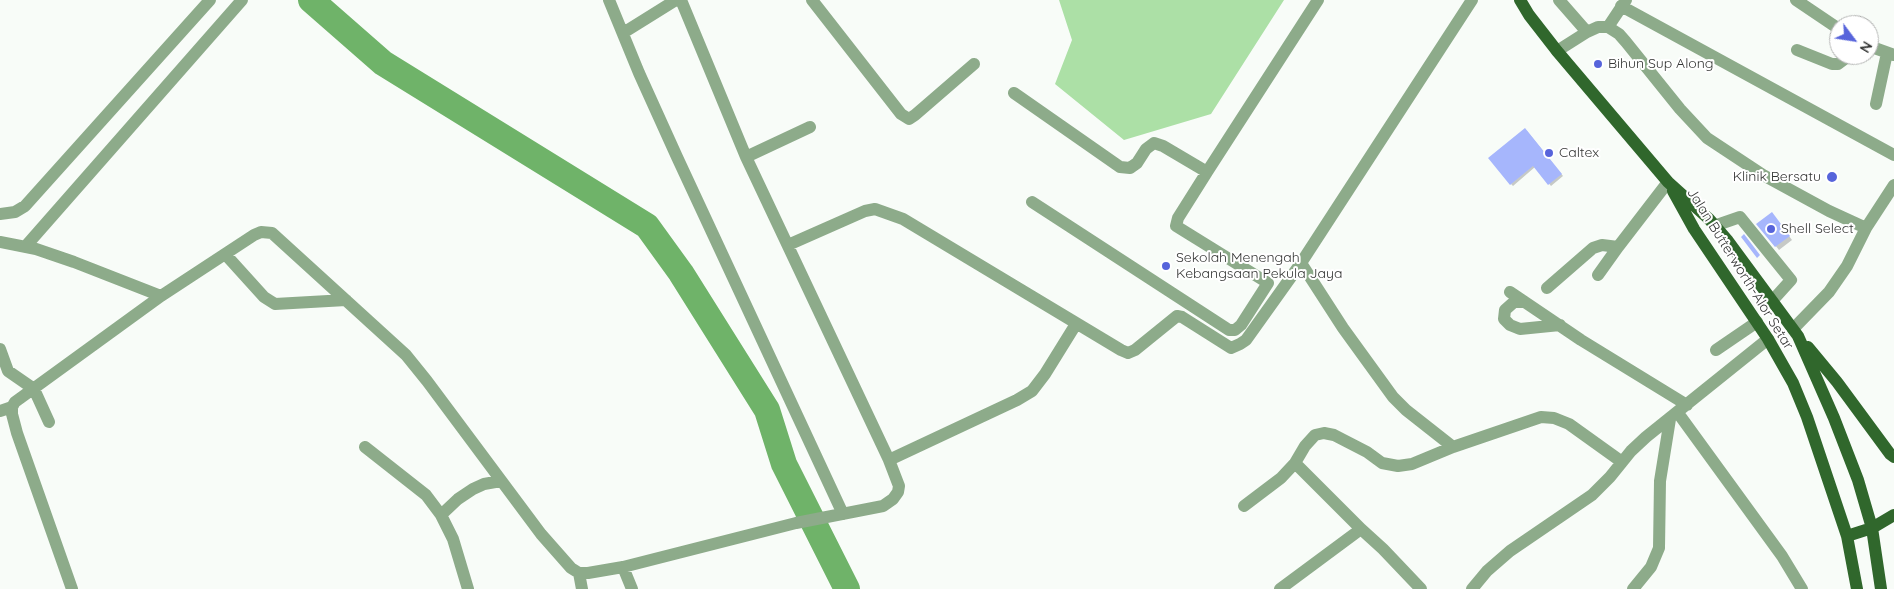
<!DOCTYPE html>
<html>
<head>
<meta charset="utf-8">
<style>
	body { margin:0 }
	#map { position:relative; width:1894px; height:589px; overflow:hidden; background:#f8fcf8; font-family:Quicksand,sans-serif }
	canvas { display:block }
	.north { position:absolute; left:1829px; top:15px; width:50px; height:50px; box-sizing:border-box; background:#fff; border:1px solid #aeafae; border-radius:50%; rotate:121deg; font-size:14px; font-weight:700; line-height:20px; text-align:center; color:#353635 }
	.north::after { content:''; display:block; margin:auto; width:18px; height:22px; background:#5764db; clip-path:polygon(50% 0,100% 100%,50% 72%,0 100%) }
</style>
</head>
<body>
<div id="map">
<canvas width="1894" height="589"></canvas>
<div class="north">N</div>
</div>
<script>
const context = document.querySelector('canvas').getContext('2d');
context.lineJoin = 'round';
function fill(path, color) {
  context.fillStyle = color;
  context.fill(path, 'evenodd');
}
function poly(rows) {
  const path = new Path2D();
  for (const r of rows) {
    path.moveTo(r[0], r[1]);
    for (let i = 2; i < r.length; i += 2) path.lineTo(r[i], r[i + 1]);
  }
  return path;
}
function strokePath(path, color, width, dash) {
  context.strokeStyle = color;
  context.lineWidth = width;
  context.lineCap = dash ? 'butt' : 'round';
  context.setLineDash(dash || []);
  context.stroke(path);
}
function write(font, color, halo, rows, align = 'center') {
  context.font = font + ' Quicksand,sans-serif';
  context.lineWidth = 4;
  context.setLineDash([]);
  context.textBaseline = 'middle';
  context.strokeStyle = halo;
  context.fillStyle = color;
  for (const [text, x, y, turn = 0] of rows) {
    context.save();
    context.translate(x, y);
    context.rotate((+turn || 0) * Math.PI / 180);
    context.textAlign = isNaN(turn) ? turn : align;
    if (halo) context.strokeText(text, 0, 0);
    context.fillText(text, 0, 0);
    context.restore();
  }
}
const green = poly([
	[1059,0,1284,0,1211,114,1124,140,1055,84,1072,40]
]);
const shadow = poly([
	[1527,131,1563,176,1551,186,1535,167,1513,186,1511,184],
	[1775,217,1792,240,1779,250,1758,224]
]);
const river = poly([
	[311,0,383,63,647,226,681,273,767,410,784,464,847,589]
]);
const building = poly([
	[1525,128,1562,174,1548,185,1533,166,1510,185,1488,158],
	[1772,212,1790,236,1775,247,1756,224],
	[1744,234,1760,255,1757,258,1741,237]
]);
const minor = poly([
	[609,0,639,73,677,157,843,514],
	[812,0,901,114,909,119,915,115,974,64],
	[1559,0,1587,32],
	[1796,0,1839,29],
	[1621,6,1894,155],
	[1608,27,1626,0],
	[623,33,676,0],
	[1869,46,1894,55],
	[1797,50,1832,64,1838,64,1850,55],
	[1557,51,1587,32,1598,27,1608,27,1619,34,1626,42,1680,109,1707,138,1763,175,1829,211,1866,228],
	[1014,93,1120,167,1130,168,1137,163,1146,149,1154,143,1163,146,1207,172,1318,0],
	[1876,104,1887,53],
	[746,157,810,127],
	[1032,202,1229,330,1235,330,1241,325,1268,283,1176,226,1178,218,1207,172],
	[0,214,15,212,25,206,210,0],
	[1714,226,1740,217,1791,280,1772,301],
	[0,242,36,249,74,262,161,296,254,235,261,232,272,233,406,355,427,381,541,534,571,568,579,573,588,573,623,567,796,523,883,506,893,499,898,492,899,486,889,460,746,157,681,0],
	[788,245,865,211,875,209,903,219,1121,350,1128,353,1135,350,1177,316,1182,317,1231,348,1240,344,1246,340,1301,263,1472,0],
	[25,247,242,0],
	[226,255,264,297,275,304,346,300],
	[1301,263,1343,328,1393,397,1406,410,1453,447],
	[1598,275,1618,247,1668,182],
	[1547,288,1593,248,1602,245,1618,247],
	[1510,292,1581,340,1687,405],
	[1525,302,1514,302,1505,310,1504,319,1510,325,1520,329,1560,325],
	[1793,329,1829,292,1847,266,1866,228,1894,185],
	[0,349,8,371,34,389,49,422],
	[1716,350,1757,322],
	[0,411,12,407],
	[1678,413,1782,556,1802,589],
	[365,447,426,495,441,515,453,539,468,589],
	[889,460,1017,400,1032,391,1045,374,1076,324],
	[1295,463,1361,529],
	[1244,506,1281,478,1295,463,1305,446,1315,435,1324,433,1334,435,1367,452,1382,463,1398,466,1412,464,1453,447,1541,417,1554,418,1569,424,1622,462],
	[441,515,458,499,473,489,484,484,501,481],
	[623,567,632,589],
	[579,573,582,589],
	[72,589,17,433,12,414,12,407,15,402,161,296],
	[1280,589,1361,529,1383,549,1421,589],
	[1472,589,1487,571,1510,551,1592,495,1610,477,1631,451,1646,437,1768,339],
	[1633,589,1651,567,1659,548,1660,481,1670,419]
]);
const major = poly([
	[1520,0,1529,15,1557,51,1668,182,1709,219,1728,241,1798,336,1834,418,1858,480,1872,528,1881,589],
	[1673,191,1694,229,1768,339,1793,383,1807,417,1847,536,1857,589],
	[1808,347,1837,382,1890,454,1894,457],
	[1847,536,1872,528,1894,515]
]);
const markers = [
	[1598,64,5,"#5764db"],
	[1549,153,5,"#5764db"],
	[1832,177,6,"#5764db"],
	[1771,229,5,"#5764db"],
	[1166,266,5,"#5764db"]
];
const poiNames = [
	["Bihun Sup Along",1608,64],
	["Caltex",1559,153],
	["Klinik Bersatu",1821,177,"right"],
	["Shell Select",1781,229],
	["Sekolah Menengah",1176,258],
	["Kebangsaan Pekula Jaya",1176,274]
];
const streetNames = [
	["Jalan Butterworth-Alor Setar",1740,269,58]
];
fill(green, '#ace0a6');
fill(shadow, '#0003');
strokePath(river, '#6fb369', 26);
fill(building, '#a6b6fc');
strokePath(minor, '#8dab8a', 12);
strokePath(major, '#30672c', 12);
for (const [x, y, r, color] of markers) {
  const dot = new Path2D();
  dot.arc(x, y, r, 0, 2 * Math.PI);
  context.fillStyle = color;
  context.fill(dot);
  strokePath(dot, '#fff', 2);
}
write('14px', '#353635', '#fff', poiNames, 'left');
write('14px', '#353635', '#fff', streetNames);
</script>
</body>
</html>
